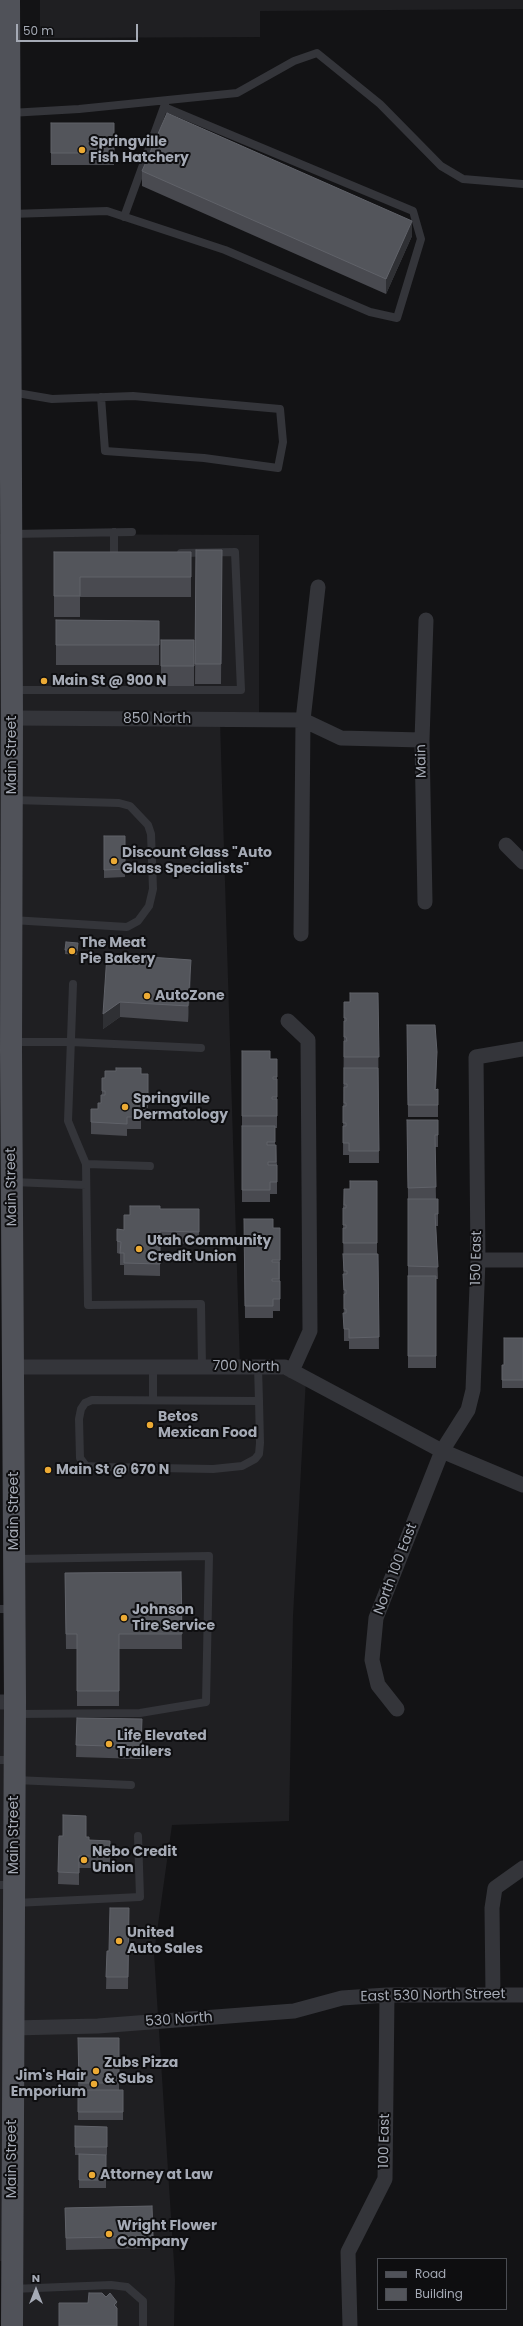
<!DOCTYPE html>
<html>
<head>
<meta charset="utf-8">
<style>
	body { margin:0 }
	#map { position:relative; width:523px; height:2326px; overflow:hidden; background:#131315; font-family:Poppins,sans-serif }
	canvas { display:block }
	.legend { position:absolute; left:377px; top:2258px; width:130px; height:52px; box-sizing:border-box; background:#0e0e10; border:1px solid #4a4c52; margin:0; padding:5px 7px; list-style:none; font-size:12px; color:#a5aab5 }
	.legend li { display:flex; align-items:center; gap:8px; height:20px }
	.legend b { width:20px; border:1px solid #4a4c52 }
	.north { position:absolute; left:16px; top:2270px; width:40px; height:40px; -webkit-text-stroke:3px #0e0e10; paint-order:stroke; rotate:0deg; font-size:11px; font-weight:700; line-height:16px; text-align:center; color:#a5aab5 }
	.north::after { content:''; display:block; margin:auto; width:14px; height:18px; background:#a5aab5; clip-path:polygon(50% 0,100% 100%,50% 72%,0 100%) }
	.scale { position:absolute; left:16px; top:24px; width:122px; height:18px; box-sizing:border-box; border:2px solid #a5aab5; border-top:0; padding-left:5px; font-size:12px; line-height:14px; white-space:nowrap; color:#a5aab5; -webkit-text-stroke:3px #0e0e10; paint-order:stroke }
</style>
</head>
<body>
<div id="map">
<canvas width="523" height="2326"></canvas>
<ul class="legend">
<li><b style="height:5px;background:#505259"></b>Road</li>
<li><b style="height:11px;background:#53555b"></b>Building</li>
</ul>
<div class="north">N</div>
<div class="scale">50 m</div>
</div>
<script>
const context = document.querySelector('canvas').getContext('2d');
context.lineJoin = 'round';
function fill(path, color) {
  context.fillStyle = color;
  context.fill(path, 'evenodd');
}
function poly(rows) {
  const path = new Path2D();
  for (const r of rows) {
    path.moveTo(r[0], r[1]);
    for (let i = 2; i < r.length; i += 2) path.lineTo(r[i], r[i + 1]);
  }
  return path;
}
function strokePath(path, color, width, dash) {
  context.strokeStyle = color;
  context.lineWidth = width;
  context.lineCap = dash ? 'butt' : 'round';
  context.setLineDash(dash || []);
  context.stroke(path);
}
function write(font, color, halo, rows, align = 'center') {
  context.font = font + ' Poppins,sans-serif';
  context.lineWidth = 4;
  context.setLineDash([]);
  context.textBaseline = 'middle';
  context.strokeStyle = halo;
  context.fillStyle = color;
  for (const [text, x, y, turn = 0] of rows) {
    context.save();
    context.translate(x, y);
    context.rotate((+turn || 0) * Math.PI / 180);
    context.textAlign = isNaN(turn) ? turn : align;
    if (halo) context.strokeText(text, 0, 0);
    context.fillText(text, 0, 0);
    context.restore();
  }
}
const built = poly([
	[40,0,523,0,523,9,260,11,260,37,40,38],
	[0,534,259,535,259,720,220,720,240,1367,306,1378,293,1616,289,1821,172,1825,154,1953,175,2279,174,2326,12,2326,11,2261,0,2261,0,1702,15,1702,11,1042,0,1041]
]);
const service = poly([
	[10,113,79,109,237,93,294,61,317,53,380,104,441,166,463,179,523,184],
	[10,214,107,211,225,250,370,312,397,318,421,239,413,211,164,107],
	[124,217,165,104],
	[11,392,52,399,133,396,280,409,283,442,278,468,204,458,105,451,101,397],
	[114,532,114,555],
	[11,534,132,532],
	[13,690,241,690,235,552,181,553],
	[12,920,127,927,138,921,149,906,153,889,151,834,148,825,130,806,119,803,13,800],
	[73,984,68,1121,75,1138,86,1164,150,1166],
	[12,1042,71,1042,201,1048],
	[86,1164,88,1305,201,1304,202,1367],
	[13,1182,86,1185],
	[258,1367,259,1401,260,1443,259,1454,255,1459,242,1466,213,1469,104,1467,86,1466,80,1458,79,1419,81,1409,85,1403,92,1400,259,1401],
	[153,1399,153,1367],
	[15,1559,209,1556,206,1702,140,1713,16,1714],
	[0,1609,14,1609],
	[0,1760,14,1760],
	[15,1780,131,1785],
	[0,1885,13,1885],
	[15,1903,140,1897,138,1836],
	[12,2289,111,2285,127,2287,143,2301,143,2326]
]);
const minor = poly([
	[12,718,303,720,341,738,422,740],
	[506,845,523,862],
	[425,902,422,740,426,620],
	[301,934,303,720,318,587],
	[288,1021,308,1040,310,1331,292,1371],
	[478,1260,523,1260],
	[14,1367,285,1367,442,1451,523,1485],
	[0,1702,15,1702],
	[397,1709,378,1685,372,1660,376,1618,442,1451,468,1410,473,1390,478,1260,476,1057,523,1049],
	[493,1995,492,1908,495,1888,523,1868],
	[13,2028,98,2026,294,2011,342,1998,387,1995,523,1995],
	[350,2326,348,2252,385,2179,387,1995]
]);
const primary = poly([
	[9,0,12,718,11,1050,15,1702,12,2326]
]);
const wall = poly([
	[51,123,114,123,114,165,51,165],
	[142,171,412,236,386,294,142,186],
	[196,550,222,550,221,684,195,684],
	[54,552,191,552,191,597,80,597,80,617,54,617],
	[56,620,159,621,159,665,56,665],
	[161,640,194,640,194,686,161,686],
	[104,836,125,836,125,877,104,878],
	[78,947,77,955,65,954,65,950],
	[107,954,191,975,188,1022,120,1017,103,1029],
	[378,993,379,1163,349,1163,349,1155,343,1155,344,1002,350,1002],
	[407,1025,437,1064,436,1090,438,1089,438,1117,408,1117],
	[242,1051,270,1059,277,1059,277,1128,275,1128,275,1145,276,1145,277,1165,277,1194,270,1194,270,1202,242,1202],
	[141,1074,148,1074,148,1108,146,1108,146,1119,141,1119,141,1129,127,1129,127,1136,91,1134,91,1109,98,1109,101,1103,102,1095,102,1078],
	[407,1120,438,1120,438,1147,435,1147,436,1199,438,1199,438,1226,436,1226,438,1279,436,1279,436,1368,408,1368,408,1199],
	[377,1181,377,1254,378,1254,379,1349,349,1349,349,1341,344,1341,343,1208,344,1189,350,1189],
	[160,1209,199,1209,199,1244,160,1243,160,1276,124,1275,124,1265,120,1265,120,1254,117,1253,117,1229,124,1230,130,1215],
	[244,1219,273,1228,280,1228,280,1311,273,1311,273,1318,245,1318],
	[523,1338,523,1388,502,1388,502,1365,504,1365],
	[181,1572,182,1649,119,1649,119,1706,77,1706,77,1649,66,1649,65,1573],
	[77,1718,142,1719,141,1759,76,1757],
	[59,1836,86,1837,89,1840,110,1841,110,1868,79,1868,79,1885,58,1884],
	[129,1908,128,1989,106,1989,107,1951,109,1951],
	[78,2038,119,2038,119,2090,123,2090,123,2120,78,2120],
	[75,2126,107,2127,107,2155,106,2155,106,2188,79,2188,79,2155,75,2155],
	[152,2206,153,2248,66,2250,65,2208]
]);
const shadedWall = poly([
	[412,221,412,236,386,294,386,279],
	[191,960,191,975,188,1022,188,1006],
	[120,1002,120,1017,103,1029,103,1014],
	[437,1052,437,1064,435,1102,435,1090],
	[117,2302,117,2317,114,2305]
]);
const building = poly([
	[167,113,412,221,386,279,142,171,167,113],
	[51,123,114,123,114,153,51,153,51,123],
	[196,550,222,550,221,664,195,664,196,550],
	[54,552,191,552,191,577,80,577,80,596,54,596,54,552],
	[56,620,159,621,159,645,56,645,56,620],
	[161,640,194,640,194,666,161,666,161,640],
	[104,836,125,836,125,869,104,870,104,836],
	[66,942,78,943,77,951,65,950,66,942],
	[107,954,191,960,188,1006,120,1002,103,1014,107,954],
	[350,993,378,993,379,1057,344,1057,344,1041,347,1041,346,1037,344,1037,344,1021,346,1021,346,1018,344,1018,344,1002,350,1002,350,993],
	[407,1025,435,1025,437,1052,435,1090,438,1089,438,1105,408,1105,407,1025],
	[242,1051,270,1051,270,1059,277,1059,277,1077,273,1077,273,1079,277,1079,277,1097,272,1097,272,1099,277,1099,277,1116,242,1116,242,1051],
	[116,1068,141,1068,141,1074,148,1074,148,1097,146,1097,146,1107,141,1107,141,1117,127,1117,127,1124,91,1122,91,1109,98,1109,98,1103,101,1103,101,1095,105,1095,105,1091,102,1091,102,1078,105,1078,105,1071,116,1071,116,1068],
	[344,1068,378,1068,379,1151,349,1151,349,1143,343,1143,343,1126,346,1126,346,1123,343,1123,343,1106,346,1106,346,1103,344,1103,344,1087,347,1087,347,1084,344,1084,344,1068],
	[407,1120,438,1120,438,1135,435,1135,436,1187,408,1188,407,1120],
	[242,1126,275,1126,275,1142,267,1142,267,1145,276,1145,276,1162,268,1162,268,1165,277,1165,277,1182,270,1182,270,1190,242,1190,242,1126],
	[350,1181,377,1181,377,1243,343,1243,343,1228,346,1228,346,1225,343,1225,343,1208,346,1208,346,1205,344,1205,344,1189,350,1189,350,1181],
	[408,1199,438,1199,438,1214,435,1214,438,1267,408,1266,408,1199],
	[130,1206,160,1206,160,1209,199,1209,199,1232,160,1231,160,1264,124,1263,124,1253,120,1253,121,1242,117,1241,117,1229,124,1230,124,1215,130,1215,130,1206],
	[244,1219,273,1219,273,1228,280,1228,280,1260,272,1260,272,1262,279,1262,279,1279,272,1279,272,1281,280,1281,280,1299,273,1299,273,1306,245,1306,244,1219],
	[343,1254,378,1254,379,1337,349,1338,349,1329,344,1329,343,1313,346,1313,346,1309,344,1309,344,1294,346,1294,346,1290,344,1290,343,1274,347,1274,347,1271,344,1271,343,1254],
	[408,1276,436,1276,436,1356,408,1356,408,1276],
	[504,1338,523,1338,523,1380,502,1380,502,1365,504,1365,504,1338],
	[181,1572,182,1634,119,1634,119,1691,77,1691,77,1634,66,1634,65,1573,181,1572],
	[77,1718,142,1719,141,1747,76,1745,77,1718],
	[63,1815,86,1816,86,1837,89,1837,89,1840,110,1841,110,1856,79,1856,79,1873,58,1872,59,1836,63,1836,63,1815],
	[110,1908,129,1908,128,1977,106,1977,107,1951,109,1951,110,1908],
	[78,2038,119,2038,119,2083,79,2083,78,2038],
	[78,2090,123,2090,123,2112,78,2112,78,2090],
	[75,2126,107,2127,107,2147,75,2147,75,2126],
	[79,2154,106,2155,106,2180,79,2180,79,2154],
	[152,2206,153,2236,66,2238,65,2208,152,2206],
	[89,2293,102,2293,106,2297,110,2293,117,2302,114,2305,117,2308,117,2326,59,2326,59,2303,88,2303,89,2293]
]);
const markers = [
	[82,150,4,"#ecaa34"],
	[44,681,4,"#ecaa34"],
	[114,861,4,"#ecaa34"],
	[72,951,4,"#ecaa34"],
	[147,996,4,"#ecaa34"],
	[125,1107,4,"#ecaa34"],
	[139,1249,4,"#ecaa34"],
	[150,1425,4,"#ecaa34"],
	[48,1470,4,"#ecaa34"],
	[124,1618,4,"#ecaa34"],
	[109,1744,4,"#ecaa34"],
	[84,1860,4,"#ecaa34"],
	[119,1941,4,"#ecaa34"],
	[96,2071,4,"#ecaa34"],
	[94,2084,4,"#ecaa34"],
	[92,2175,4,"#ecaa34"],
	[109,2234,4,"#ecaa34"]
];
const poiNames = [
	["Springville",90,142],
	["Fish Hatchery",90,158],
	["Main St @ 900 N",52,681],
	["Discount Glass \"Auto",122,853],
	["Glass Specialists\"",122,869],
	["The Meat",80,943],
	["Pie Bakery",80,959],
	["AutoZone",155,996],
	["Springville",133,1099],
	["Dermatology",133,1115],
	["Utah Community",147,1241],
	["Credit Union",147,1257],
	["Betos",158,1417],
	["Mexican Food",158,1433],
	["Main St @ 670 N",56,1470],
	["Johnson",132,1610],
	["Tire Service",132,1626],
	["Life Elevated",117,1736],
	["Trailers",117,1752],
	["Nebo Credit",92,1852],
	["Union",92,1868],
	["United",127,1933],
	["Auto Sales",127,1949],
	["Zubs Pizza",104,2063],
	["& Subs",104,2079],
	["Jim's Hair",86,2076,"right"],
	["Emporium",86,2092,"right"],
	["Attorney at Law",100,2175],
	["Wright Flower",117,2226],
	["Company",117,2242]
];
const streetNames = [
	["850 North",157,719],
	["Main Street",12,755,-90],
	["Main",422,761,-91],
	["Main Street",12,1187,-91],
	["150 East",477,1258,-89],
	["700 North",246,1367,1],
	["Main Street",14,1511,-90],
	["North 100 East",396,1569,-69],
	["Main Street",14,1835,-90],
	["East 530 North Street",433,1996,-1],
	["530 North",179,2020,-4],
	["100 East",385,2141,-89],
	["Main Street",12,2159,-90]
];
fill(built, '#1f1f22');
strokePath(service, '#34353a', 8);
strokePath(minor, '#34353a', 15);
strokePath(primary, '#505259', 22);
fill(wall, '#494a50');
fill(shadedWall, '#2f3034');
fill(building, '#53555b');
strokePath(building, '#606269', 1);
for (const [x, y, r, color] of markers) {
  const dot = new Path2D();
  dot.arc(x, y, r, 0, 2 * Math.PI);
  context.fillStyle = color;
  context.fill(dot);
  strokePath(dot, '#0e0e10', 1.5);
}
write('bold 14px', '#a5aab5', '#0e0e10', poiNames, 'left');
write('14px', '#a5aab5', '#0e0e10', streetNames);
</script>
</body>
</html>
